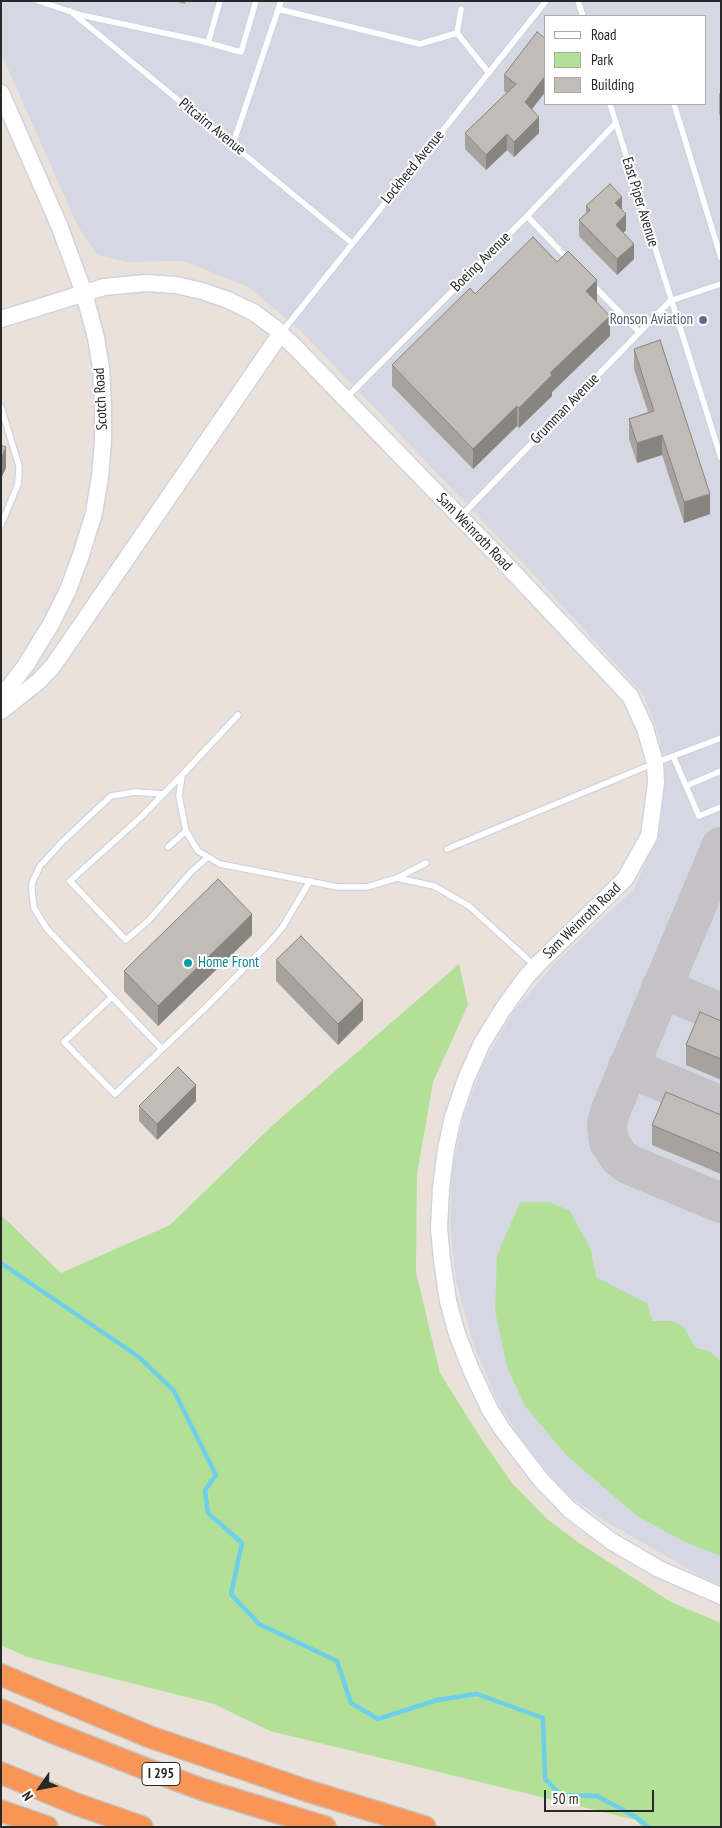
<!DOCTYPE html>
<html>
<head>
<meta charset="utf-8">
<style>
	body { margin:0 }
	#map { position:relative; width:722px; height:1828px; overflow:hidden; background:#eae2da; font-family:"PT Sans Narrow",sans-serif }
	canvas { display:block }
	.frame { position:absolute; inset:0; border:2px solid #282828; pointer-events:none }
	.legend { position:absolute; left:544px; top:15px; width:162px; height:90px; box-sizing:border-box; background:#fff; border:1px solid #a9a9a9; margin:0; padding:6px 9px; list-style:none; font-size:15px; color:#282828 }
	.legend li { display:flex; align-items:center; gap:10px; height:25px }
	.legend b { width:25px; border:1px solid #a9a9a9 }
	.north { position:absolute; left:15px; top:1763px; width:50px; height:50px; -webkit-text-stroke:4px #fff; paint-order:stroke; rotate:237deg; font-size:14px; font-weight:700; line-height:20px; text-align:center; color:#282828 }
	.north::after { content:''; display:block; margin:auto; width:18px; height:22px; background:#282828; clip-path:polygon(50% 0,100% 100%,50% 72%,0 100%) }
	.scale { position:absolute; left:544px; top:1790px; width:110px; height:22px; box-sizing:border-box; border:2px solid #282828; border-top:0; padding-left:6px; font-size:15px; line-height:18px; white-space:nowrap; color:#282828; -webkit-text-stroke:4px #fff; paint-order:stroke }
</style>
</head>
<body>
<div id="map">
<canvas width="722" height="1828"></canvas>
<div class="frame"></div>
<ul class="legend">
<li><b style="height:6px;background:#fff"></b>Road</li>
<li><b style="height:14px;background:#b3e097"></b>Park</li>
<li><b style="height:14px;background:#c2bcb7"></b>Building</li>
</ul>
<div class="north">N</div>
<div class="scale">50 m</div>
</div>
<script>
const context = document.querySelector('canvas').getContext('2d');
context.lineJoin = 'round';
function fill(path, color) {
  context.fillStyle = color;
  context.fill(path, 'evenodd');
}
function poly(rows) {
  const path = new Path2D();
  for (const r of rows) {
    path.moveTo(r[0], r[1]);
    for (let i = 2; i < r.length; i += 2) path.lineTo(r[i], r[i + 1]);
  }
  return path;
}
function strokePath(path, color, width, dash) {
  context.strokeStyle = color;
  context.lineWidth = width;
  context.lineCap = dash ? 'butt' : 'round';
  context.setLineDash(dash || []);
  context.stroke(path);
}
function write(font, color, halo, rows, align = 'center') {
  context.font = font + ' "PT Sans Narrow",sans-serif';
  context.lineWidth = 4;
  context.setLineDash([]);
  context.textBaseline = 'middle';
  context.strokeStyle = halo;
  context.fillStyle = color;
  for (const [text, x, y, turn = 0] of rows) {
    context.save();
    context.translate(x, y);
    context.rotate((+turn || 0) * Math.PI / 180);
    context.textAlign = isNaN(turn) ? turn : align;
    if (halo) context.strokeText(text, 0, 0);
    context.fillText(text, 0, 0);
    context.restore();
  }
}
const airport = poly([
	[1,1,721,1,721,1585,702,1577,603,1520,566,1493,531,1453,499,1405,474,1346,456,1281,450,1224,452,1168,464,1115,484,1062,513,1012,555,963,633,890,660,832,663,792,660,739,643,694,523,563,299,329,248,287,184,261,127,262,97,255,77,225,1,53],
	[546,16,706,16,706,104,546,104]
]);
const green = poly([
	[459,964,468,1005,433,1082,417,1174,416,1272,440,1373,482,1440,512,1483,547,1519,579,1543,671,1602,721,1623,721,1827,641,1827,636,1820,270,1731,214,1704,27,1657,1,1645,1,1215,61,1273,170,1225,274,1124],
	[520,1202,550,1202,570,1211,591,1250,596,1277,648,1304,652,1321,672,1321,683,1326,696,1348,709,1351,721,1361,721,1556,683,1541,637,1516,567,1456,525,1406,507,1367,495,1311,497,1256]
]);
const stream = poly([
	[1,1263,139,1357,174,1391,216,1475,205,1490,208,1513,242,1543,231,1594,259,1624,337,1661,351,1703,378,1719,437,1700,477,1694,543,1718,545,1779,561,1795,597,1796,636,1817,648,1827]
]);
const taxiway = poly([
	[721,847,610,1112,607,1123,609,1142,619,1157,628,1164,721,1203],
	[661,988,721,1013],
	[628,1067,721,1106]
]);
const lane = poly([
	[38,1,81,15,201,41,241,52,256,1],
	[578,1,583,16],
	[278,9,420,44,457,33,489,73],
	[70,11,352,243],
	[457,33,461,9],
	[208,43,220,1],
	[610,104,721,458],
	[674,104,721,258],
	[233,144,281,1],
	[527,216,568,259],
	[592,284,639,332],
	[282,332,546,1],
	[347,397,527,216,616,123],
	[1,407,19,466,18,484,1,525],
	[461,516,670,301,721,284],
	[238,715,182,775,179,796,186,831,198,851,220,864,338,887,367,887,397,878,426,863],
	[673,756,699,816,721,807],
	[182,775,140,818,70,881,126,940,149,920,191,872,208,857],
	[686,786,721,771],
	[168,847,186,831],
	[447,849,655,763,721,738],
	[397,878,434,886,469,906,534,965],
	[112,997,64,1042,115,1094,205,1008,269,943,282,928,310,881],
	[162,1049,47,929,34,908,32,891,32,883,40,866,63,841,111,796,135,792,163,794]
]);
const secondary = poly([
	[1,93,59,225,84,293,96,338,101,368,103,406,103,441,100,477,94,513,81,555,68,590,51,624,26,665,1,698],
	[1,319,104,287,146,283,176,285,202,291,228,300,253,312,275,328,295,347,497,555,630,696,645,728,655,763,656,783,649,836,625,879,540,962,526,977,503,1009,482,1043,466,1079,453,1117,446,1149,441,1188,439,1228,442,1260,448,1301,457,1334,472,1372,490,1410,502,1429,541,1480,570,1510,611,1541,659,1569,721,1596],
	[1,711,39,681,53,666,281,333]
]);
const highway = poly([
	[1,1675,150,1737,308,1791,425,1827],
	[1,1710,52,1732,141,1767,204,1790,325,1827],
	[1,1773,76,1804,142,1827],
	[1,1811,47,1827]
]);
const wall = poly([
	[173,1,186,1,185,4],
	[546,39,546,91,531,109,539,133,514,157,507,150,486,170,465,149,465,133,507,93,504,91,504,75],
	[719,93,721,93,721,119,719,114],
	[586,206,622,210,626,230,623,233,634,259,617,275,579,236,579,220,586,214],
	[557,262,597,301,596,302,610,336,552,392,552,396,519,428,517,426,473,469,392,386,392,365,475,294],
	[634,349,710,514,684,523,662,455,637,463,629,439,629,419,648,412,634,369],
	[252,935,158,1026,124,991,124,971],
	[276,960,363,1020,338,1045,276,981],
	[721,1021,721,1080,686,1065,686,1045],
	[196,1101,157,1140,139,1121,139,1106],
	[721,1115,721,1174,652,1145,652,1125]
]);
const shadedWall = poly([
	[546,75,546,91,525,118,525,102],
	[539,117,539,133,514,157,514,142],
	[507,134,507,150,486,170,486,155],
	[622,197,622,212,615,203],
	[626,214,626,230,616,241,616,225],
	[634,244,634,259,617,275,617,259],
	[597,280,597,301,586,312,586,291],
	[610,316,610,336,552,392,552,396,519,428,519,408,550,373],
	[517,406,517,426,473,469,473,449],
	[662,435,662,455,637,463,637,443],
	[6,447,6,468,1,479,1,459],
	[710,494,710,514,684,523,684,502],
	[252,914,252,935,158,1026,158,1006],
	[363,1000,363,1020,338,1045,338,1024],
	[196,1085,196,1101,157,1140,157,1124]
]);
const building = poly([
	[537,32,546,39,546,75,525,102,539,117,514,142,507,134,486,155,465,133,516,84,504,75,537,32],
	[610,184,622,197,615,203,626,214,616,225,634,244,617,259,579,220,590,210,586,206,610,184],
	[533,237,557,262,568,251,597,280,586,291,610,316,550,373,552,375,519,408,517,406,473,449,392,365,470,288,475,294,533,237],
	[660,340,710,494,684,502,662,435,637,443,629,419,654,411,634,349,660,340],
	[1,445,6,447,1,459,1,445],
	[218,879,252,914,158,1006,124,971,218,879],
	[301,936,363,1000,338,1024,276,960,301,936],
	[700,1012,721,1021,721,1059,686,1045,700,1012],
	[178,1067,196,1085,157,1124,139,1106,178,1067],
	[666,1092,721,1115,721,1154,652,1125,666,1092]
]);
const markers = [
	[703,320,5,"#5c6f8a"],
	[188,963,5,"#0f9aa8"]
];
const shields = [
	[161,1774,38]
];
const shieldNames = [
	["I 295",161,1774]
];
const streetNames = [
	["Pitcairn Avenue",212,127,39],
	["Lockheed Avenue",413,167,-51],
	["East Piper Avenue",640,202,73],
	["Boeing Avenue",481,262,-45],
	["Scotch Road",101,399,-93],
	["Grumman Avenue",565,409,-46],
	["Sam Weinroth Road",474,532,46],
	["Sam Weinroth Road",582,921,-44]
];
const serviceNames = [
	["Ronson Aviation",693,320]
];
const cultureNames = [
	["Home Front",198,963]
];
fill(airport, '#d5d8e3');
fill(green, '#b3e097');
strokePath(stream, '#6fcfea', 4.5);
strokePath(taxiway, '#c4c2c6', 40);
strokePath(lane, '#cfd3e1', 8);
strokePath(secondary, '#cfd3e1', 19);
strokePath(highway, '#c3c3c3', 24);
strokePath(lane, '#fff', 5.5);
strokePath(secondary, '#fff', 16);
strokePath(highway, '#f99556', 21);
fill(wall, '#a7a29d');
fill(shadedWall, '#888480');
fill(building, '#c2bcb7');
strokePath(building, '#888480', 1);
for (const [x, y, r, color] of markers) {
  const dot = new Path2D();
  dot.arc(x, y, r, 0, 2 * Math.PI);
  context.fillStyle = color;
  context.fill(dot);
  strokePath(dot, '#fff', 2);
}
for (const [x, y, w] of shields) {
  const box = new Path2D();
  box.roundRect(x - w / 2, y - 11.5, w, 23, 4);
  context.fillStyle = '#fff';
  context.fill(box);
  strokePath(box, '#282828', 1);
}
write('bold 14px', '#282828', null, shieldNames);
write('15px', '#282828', '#fff', streetNames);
write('15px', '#4e5e75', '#fff', serviceNames, 'right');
write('15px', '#0d838f', '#fff', cultureNames, 'left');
</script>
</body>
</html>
